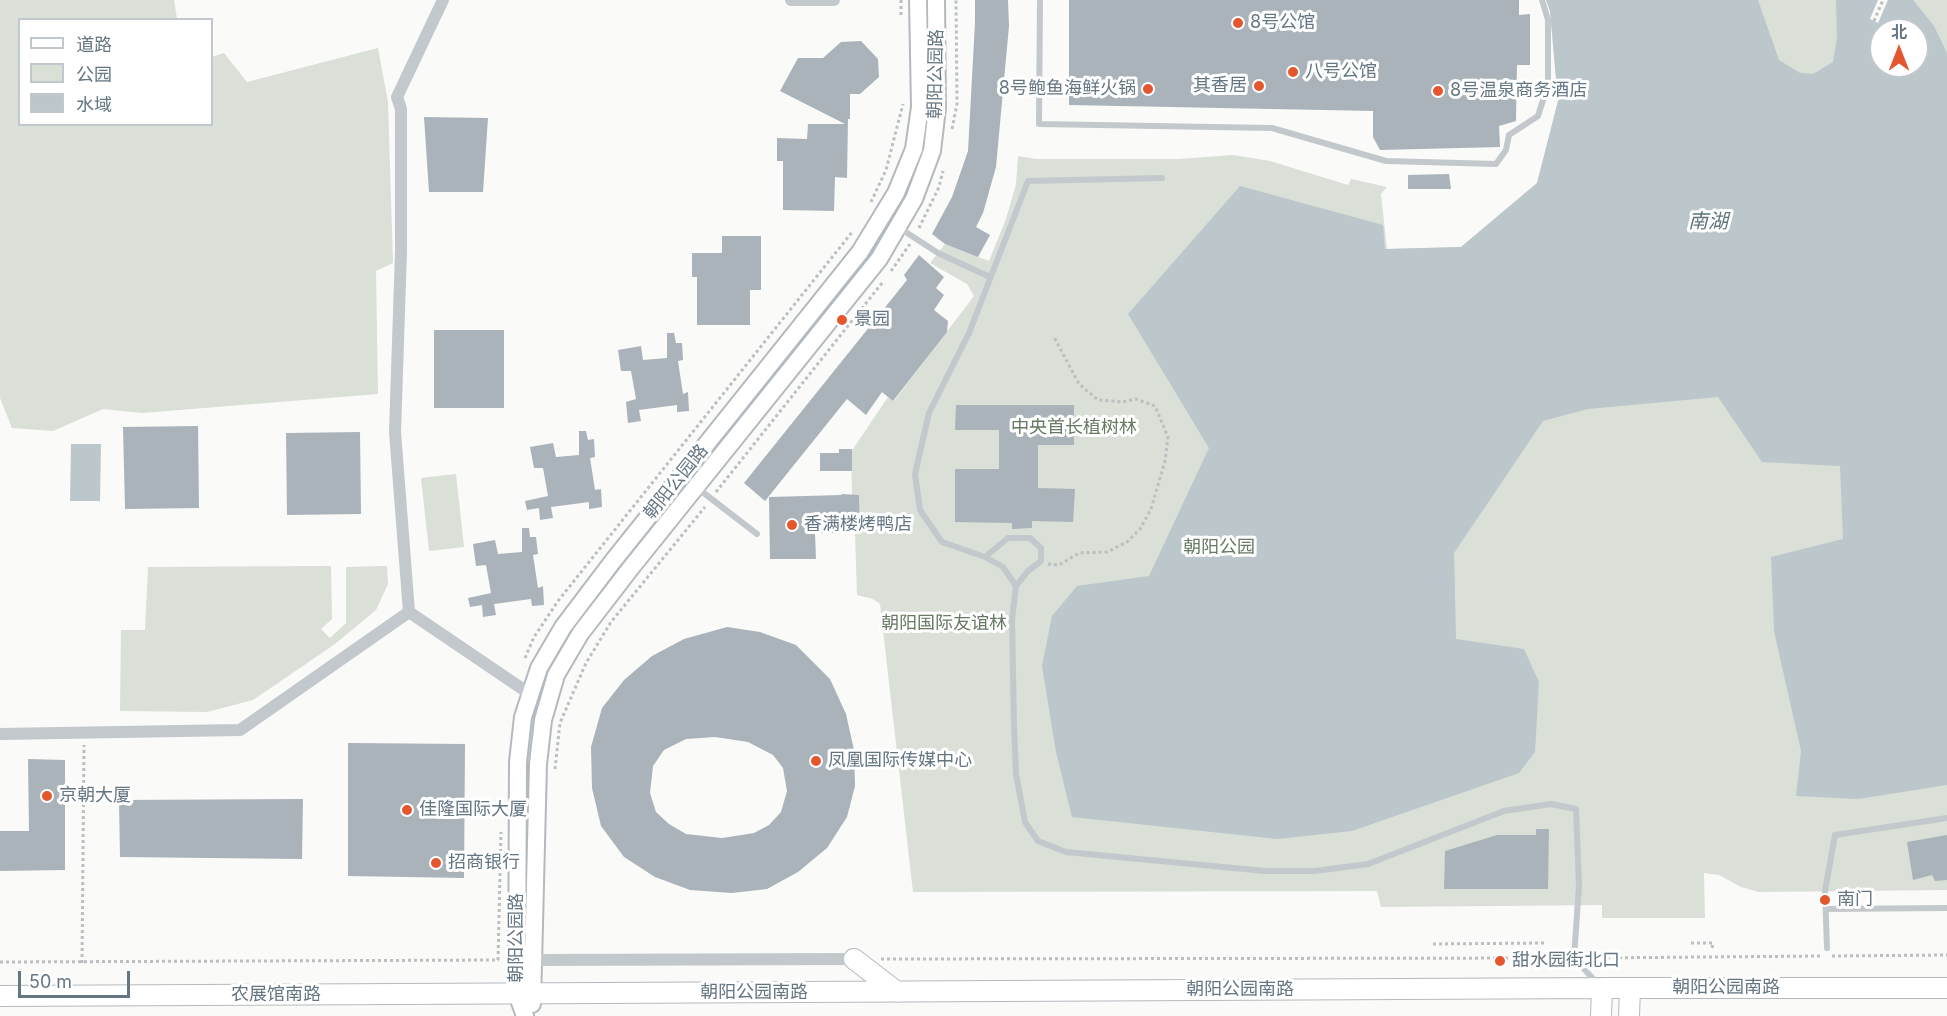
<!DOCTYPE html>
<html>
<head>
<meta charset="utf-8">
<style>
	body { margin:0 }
	#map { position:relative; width:1947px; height:1016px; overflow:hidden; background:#fafaf8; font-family:Inter,"Noto Sans SC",sans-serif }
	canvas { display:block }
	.legend { position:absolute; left:18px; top:18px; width:195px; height:108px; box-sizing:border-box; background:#fff; border:2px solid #c1c8cd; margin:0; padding:8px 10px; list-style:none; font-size:18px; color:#657683 }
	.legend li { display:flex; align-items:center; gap:12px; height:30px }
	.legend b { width:30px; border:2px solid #c1c8cd }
	.north { position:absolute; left:1869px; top:18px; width:60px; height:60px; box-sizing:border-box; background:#fff; border:2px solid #c1c8cd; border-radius:50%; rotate:0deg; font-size:16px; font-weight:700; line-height:24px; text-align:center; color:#657683 }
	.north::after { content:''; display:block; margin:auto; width:21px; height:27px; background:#e4572e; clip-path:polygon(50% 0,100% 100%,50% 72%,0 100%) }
	.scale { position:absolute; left:18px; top:971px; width:112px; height:27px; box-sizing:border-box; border:3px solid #657683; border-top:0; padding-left:8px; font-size:18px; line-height:21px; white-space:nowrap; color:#657683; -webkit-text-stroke:4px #fff; paint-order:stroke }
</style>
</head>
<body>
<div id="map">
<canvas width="1947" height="1016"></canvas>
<ul class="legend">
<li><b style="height:8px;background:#fff"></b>道路</li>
<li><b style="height:16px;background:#dadfd7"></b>公园</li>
<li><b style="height:16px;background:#bbc7cb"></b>水域</li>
</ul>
<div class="north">北</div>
<div class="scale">50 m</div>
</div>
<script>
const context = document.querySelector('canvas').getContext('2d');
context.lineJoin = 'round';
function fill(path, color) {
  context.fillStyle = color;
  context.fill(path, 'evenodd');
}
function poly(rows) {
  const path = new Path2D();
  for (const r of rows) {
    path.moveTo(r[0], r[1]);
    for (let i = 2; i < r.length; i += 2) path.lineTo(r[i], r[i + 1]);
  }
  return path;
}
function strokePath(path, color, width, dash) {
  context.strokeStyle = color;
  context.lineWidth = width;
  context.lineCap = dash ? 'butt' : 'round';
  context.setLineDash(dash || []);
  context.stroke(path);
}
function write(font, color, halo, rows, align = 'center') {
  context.font = font + ' Inter,"Noto Sans SC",sans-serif';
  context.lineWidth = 6;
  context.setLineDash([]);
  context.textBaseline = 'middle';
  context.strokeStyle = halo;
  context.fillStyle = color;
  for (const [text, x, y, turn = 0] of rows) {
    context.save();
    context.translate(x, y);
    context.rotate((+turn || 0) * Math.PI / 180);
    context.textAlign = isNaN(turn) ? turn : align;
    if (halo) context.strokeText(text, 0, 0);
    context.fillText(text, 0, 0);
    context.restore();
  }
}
const green = poly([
	[0,0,174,0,177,19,20,20,20,124,212,124,212,57,224,53,247,82,378,48,388,102,393,263,376,271,378,394,142,413,103,409,53,431,12,428,0,398],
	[1546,0,1947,0,1947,890,1759,892,1741,887,1719,875,1704,873,1705,918,1602,918,1602,905,1381,907,1377,891,913,892,880,604,873,599,857,595,855,533,860,533,859,496,852,495,851,452,888,397,894,401,974,296,967,284,930,263,945,244,989,261,1006,219,1016,184,1018,156,1036,159,1179,159,1233,155,1270,161,1348,185,1351,179,1387,187,1381,194,1387,249,1461,247,1537,183,1558,101,1550,11],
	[1881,30,1917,30,1917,66,1881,66],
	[456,474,464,547,429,551,421,478],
	[331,566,332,619,321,629,330,638,346,623,346,567,387,566,388,584,376,610,335,644,253,700,207,712,120,711,121,630,145,630,148,567]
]);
const water = poly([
	[1546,0,1758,0,1779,60,1800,73,1813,74,1833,62,1837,38,1836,0,1913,0,1934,26,1947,53,1947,785,1858,799,1796,796,1801,751,1774,631,1771,557,1843,539,1840,466,1762,462,1718,397,1588,409,1543,421,1454,553,1456,639,1524,649,1539,682,1535,752,1519,773,1352,831,1277,839,1072,817,1056,752,1042,666,1052,616,1077,586,1149,576,1209,448,1128,314,1240,186,1383,225,1385,249,1461,247,1537,183,1558,101,1550,11],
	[1881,30,1917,30,1917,66,1881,66],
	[71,444,101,444,100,501,70,501]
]);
const pier = poly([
	[1878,0,1888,0,1878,23,1870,19]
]);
const building = poly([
	[975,0,1008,0,1009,26,996,167,983,213,976,227,990,235,978,257,945,244,932,234,952,197,968,151,975,23],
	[1069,0,1519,0,1519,15,1530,14,1530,65,1517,65,1516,121,1499,126,1500,147,1380,150,1373,137,1373,111,1069,105],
	[861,41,878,59,879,77,860,94,850,94,850,119,848,119,847,178,835,177,834,211,783,210,783,161,777,161,777,138,807,139,808,124,845,124,780,91,798,58,823,58,841,42],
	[424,117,488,118,483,192,429,192],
	[1449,174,1451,189,1408,189,1408,175],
	[722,236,761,236,761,290,750,290,750,325,697,325,697,277,692,277,692,253,722,253],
	[919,255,944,277,936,288,944,295,934,310,948,321,947,332,893,401,882,392,866,415,847,399,765,501,744,483,907,280,904,275],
	[434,330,504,330,504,408,434,408],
	[667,333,674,333,676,343,682,343,683,360,678,361,683,394,688,392,689,411,677,412,677,405,639,410,641,421,628,423,626,402,636,399,631,371,621,371,618,350,641,346,643,360,667,358],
	[956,405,1074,405,1074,445,1038,445,1038,488,1075,489,1073,522,1032,521,1032,528,1012,529,1012,523,955,522,955,469,999,469,999,430,955,430],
	[198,426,199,508,125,509,123,427],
	[579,431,586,431,588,440,594,439,595,457,590,458,595,490,601,489,602,507,589,509,589,502,551,507,553,518,540,520,539,508,527,510,525,501,548,496,543,468,534,468,530,447,553,443,556,457,579,455],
	[360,432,361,514,287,515,286,433],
	[839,449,852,449,852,471,820,471,820,453,839,453],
	[841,494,859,495,860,533,815,533,816,559,770,559,769,497,842,495],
	[522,528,529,528,530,537,536,537,538,554,533,555,538,588,543,586,544,605,532,606,531,599,494,604,496,615,483,617,482,605,470,607,468,598,491,593,486,565,476,566,473,544,495,540,498,554,522,552],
	[727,627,760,632,796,645,830,679,846,714,854,750,855,786,847,817,827,848,798,872,767,889,732,893,690,890,655,877,624,857,601,826,592,788,591,747,602,708,624,680,652,656,684,639],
	[715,737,748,742,773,755,783,768,787,791,781,812,769,825,754,833,722,838,686,834,669,824,656,812,650,793,653,766,664,750,686,739],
	[348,743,465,744,464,878,348,876],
	[28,759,65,760,65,870,0,871,0,831,29,831],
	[303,799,302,859,120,857,119,800],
	[1536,829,1549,829,1548,889,1444,889,1445,851,1497,835,1536,835],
	[1947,835,1947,880,1935,881,1932,875,1913,880,1907,842]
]);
const path = poly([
	[901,0,901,16],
	[1874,21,1883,0],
	[952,129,957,104,956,0],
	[871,202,886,170,903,104],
	[919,228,939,187,943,171],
	[891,271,910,244],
	[716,492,882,283],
	[1048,564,1059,565,1079,553,1107,552,1127,542,1140,529,1151,509,1165,461,1168,437,1155,406,1136,399,1122,402,1098,400,1079,384,1054,337],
	[525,658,534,637,558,601,853,231],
	[555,769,560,723,586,663,611,622,705,507],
	[1691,943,1713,943,1712,948],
	[1433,944,1545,943],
	[1832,956,1947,955],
	[1589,958,1822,956],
	[881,959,1564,958],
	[498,960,501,832],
	[0,962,499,960],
	[82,963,84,745]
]);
const lane = poly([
	[1040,0,1039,124,1272,128,1386,161,1496,164,1506,150,1509,135,1538,116,1548,84,1548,20,1542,0],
	[1162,178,1028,181,969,333,929,413,915,474,920,510,942,542,985,557,1003,567,1016,586,1012,620,1014,726,1016,774,1025,822,1038,841,1066,852,1265,871,1315,871,1368,864,1504,811,1551,804,1576,809,1579,886,1574,958,1597,983],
	[898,227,938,253,990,277],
	[696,487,757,534],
	[985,557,1008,538,1030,538,1041,548,1041,561,1028,571,1016,586],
	[1826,909,1947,908],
	[1827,948,1825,891,1835,835,1947,818]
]);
const street = poly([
	[791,0,834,0],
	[409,612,395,432,401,252,401,109,397,97,443,0],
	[0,734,240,730,409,612,530,694],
	[534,960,854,959]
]);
const secondary = poly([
	[532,1004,538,764,543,720,556,675,580,634,630,569,879,259,914,199,932,151,937,108,936,0],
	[525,1016,517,994,518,762,523,717,539,668,563,627,613,561,860,252,896,193,914,149,920,107,918,0]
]);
const primary = poly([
	[854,959,897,992],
	[0,996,1602,988,1947,988],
	[1601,1016,1602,988],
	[1629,1016,1630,988]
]);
const markers = [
	[1238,23,6,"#e4572e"],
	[1293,72,6,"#e4572e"],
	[1259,86,6,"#e4572e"],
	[1148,89,6,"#e4572e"],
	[1438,91,6,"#e4572e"],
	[842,320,6,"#e4572e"],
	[792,525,6,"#e4572e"],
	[816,761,6,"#e4572e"],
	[47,796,6,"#e4572e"],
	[407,810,6,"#e4572e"],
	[436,863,6,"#e4572e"],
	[1825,900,6,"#e4572e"],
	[1500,961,6,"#e4572e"]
];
const poiNames = [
	["8号公馆",1250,23],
	["八号公馆",1305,72],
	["其香居",1247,86,"right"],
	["8号鲍鱼海鲜火锅",1136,89,"right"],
	["8号温泉商务酒店",1450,91],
	["景园",854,320],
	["香满楼烤鸭店",804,525],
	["凤凰国际传媒中心",828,761],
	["京朝大厦",59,796],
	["佳隆国际大厦",419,810],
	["招商银行",448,863],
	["南门",1837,900],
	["甜水园街北口",1512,961]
];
const streetNames = [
	["朝阳公园路",936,74,-89],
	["朝阳公园路",676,482,-51],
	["朝阳公园路",517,938,-90],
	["朝阳公园南路",1726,988],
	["朝阳公园南路",1240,990],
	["朝阳公园南路",754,993],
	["农展馆南路",276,995]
];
const parkNames = [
	["中央首长植树林",1074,428],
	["朝阳公园",1219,548],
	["朝阳国际友谊林",944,624]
];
const waterNames = [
	["南湖",1708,222]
];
fill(green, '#dadfd7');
fill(water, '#bbc7cb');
fill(pier, '#fafaf8');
fill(building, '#aab3b9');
strokePath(secondary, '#b3babf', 20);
strokePath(primary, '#b5babe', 22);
strokePath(path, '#bbbfc2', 3, [3, 3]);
strokePath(lane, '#c3c8cc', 6);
strokePath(street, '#c3c8cc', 12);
strokePath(secondary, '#fff', 16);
strokePath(primary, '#fff', 20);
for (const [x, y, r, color] of markers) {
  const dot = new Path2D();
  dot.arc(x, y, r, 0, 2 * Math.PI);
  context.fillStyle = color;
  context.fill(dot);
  strokePath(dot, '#fff', 2);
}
write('18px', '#657683', '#fff', poiNames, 'left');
write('18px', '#657683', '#fff', streetNames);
write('18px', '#687a64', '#fff', parkNames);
write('italic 20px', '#60757c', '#fff', waterNames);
</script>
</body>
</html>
